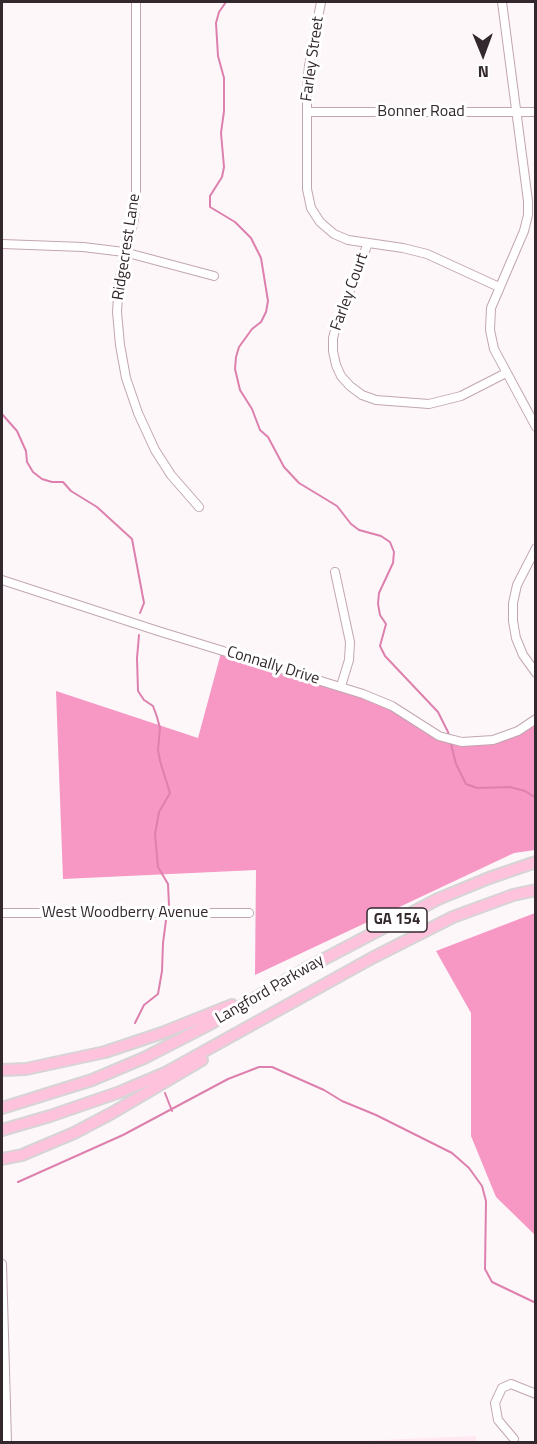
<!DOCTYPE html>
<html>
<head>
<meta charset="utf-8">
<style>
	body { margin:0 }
	#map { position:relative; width:537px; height:1444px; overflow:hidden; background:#fdf7fa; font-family:"Titillium Web",sans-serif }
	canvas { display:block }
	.frame { position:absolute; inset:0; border:3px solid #33282d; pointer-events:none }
	.north { position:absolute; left:453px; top:24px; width:60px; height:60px; -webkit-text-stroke:4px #fff; paint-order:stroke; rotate:179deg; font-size:16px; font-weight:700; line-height:24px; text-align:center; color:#33282d }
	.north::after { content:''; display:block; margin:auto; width:21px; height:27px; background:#33282d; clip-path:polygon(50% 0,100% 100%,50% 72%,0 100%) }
</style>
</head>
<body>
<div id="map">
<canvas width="537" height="1444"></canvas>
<div class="frame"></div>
<div class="north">N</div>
</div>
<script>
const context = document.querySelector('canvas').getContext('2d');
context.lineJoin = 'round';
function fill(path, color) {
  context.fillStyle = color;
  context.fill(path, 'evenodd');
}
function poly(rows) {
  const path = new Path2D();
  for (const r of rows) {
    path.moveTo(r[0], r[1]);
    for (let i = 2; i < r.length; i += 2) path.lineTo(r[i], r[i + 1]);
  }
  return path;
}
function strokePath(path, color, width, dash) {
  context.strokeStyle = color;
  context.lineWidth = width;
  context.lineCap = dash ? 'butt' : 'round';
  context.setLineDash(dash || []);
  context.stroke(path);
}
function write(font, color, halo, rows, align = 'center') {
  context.font = font + ' "Titillium Web",sans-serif';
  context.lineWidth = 6;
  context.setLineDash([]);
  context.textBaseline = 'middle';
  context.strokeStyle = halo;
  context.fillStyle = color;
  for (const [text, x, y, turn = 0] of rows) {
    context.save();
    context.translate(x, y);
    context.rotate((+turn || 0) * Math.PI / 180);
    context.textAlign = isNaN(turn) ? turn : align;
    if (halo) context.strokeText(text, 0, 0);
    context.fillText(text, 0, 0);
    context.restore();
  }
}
const built = poly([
	[476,1436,476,1442,333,1442]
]);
const forest = poly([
	[221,653,347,690,408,717,458,745,508,739,535,719,535,850,514,853,255,975,256,870,63,879,56,691,198,738],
	[535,913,535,1235,496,1197,471,1136,471,1013,436,951]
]);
const stream = poly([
	[226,2,219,12,216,23,218,56,224,78,224,111,221,133,224,167,222,177,210,196,210,207,235,222,251,238,261,258,268,301,266,312,261,322,252,329,239,347,236,357,235,369,240,390,252,409,260,430,268,437,284,467,299,483,337,506,351,524,359,530,381,536,390,542,394,552,393,563,379,593,378,604,380,615,386,624,380,646,385,656,438,712,448,732,456,764,466,784,477,788,510,787,525,791,536,798],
	[2,414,17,431,26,451,27,462,33,472,42,479,52,482,63,482,71,491,97,507,132,539,144,603,140,613],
	[139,635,137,658,138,691,144,700,153,706,157,717,160,728,158,750,160,761,170,793,159,812,155,834,158,867,168,884,169,905],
	[135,1023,144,1005,158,994,162,971,163,943,166,920],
	[165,1093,172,1111],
	[18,1182,123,1135,228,1079,259,1067,272,1067,324,1090,342,1101,376,1115,452,1153,469,1168,482,1186,486,1201,485,1269,492,1282,536,1303]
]);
const minor = poly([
	[136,2,136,200,134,219,119,281,117,312,120,345,126,378,138,413,155,450,171,475,199,507],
	[321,2,309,66,307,87,307,189,311,208,320,222,334,234,348,240,403,248,427,254,499,287],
	[502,2,528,201,528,215,524,231,491,308,490,330,494,349,536,427],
	[307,112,536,112],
	[368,243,336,327,333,338,333,351,336,365,341,376,350,386,362,395,376,400,429,404,461,396,506,373],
	[2,244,83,247,124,252,214,276],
	[536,548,517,585,513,603,513,621,516,638,523,655,536,673],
	[335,572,350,642,349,660,341,686],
	[2,580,158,631,363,694,392,706,439,736,450,739,462,742,493,740,518,731,536,719],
	[2,913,249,913],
	[2,1264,7,1442],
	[514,1439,498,1420,495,1403,502,1388,511,1384,536,1394]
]);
const highway = poly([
	[2,1070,26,1069,105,1052,162,1033,232,1005],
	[2,1108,92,1080,144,1058,210,1024,307,968,438,899,489,878,536,862],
	[2,1130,50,1116,120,1092,165,1073,372,958,453,917,513,895,536,890],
	[2,1159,22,1155,74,1133,112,1113,202,1060]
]);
const shields = [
	[397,920,60]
];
const shieldNames = [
	["GA 154",397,920]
];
const streetNames = [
	["Farley Street",313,59,-82],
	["Bonner Road",421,112],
	["Ridgecrest Lane",127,247,-81],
	["Farley Court",350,292,-70],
	["Connally Drive",273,666,17],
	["West Woodberry Avenue",125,913],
	["Langford Parkway",270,990,-30]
];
fill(built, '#ffe8f2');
fill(forest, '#f697c4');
strokePath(stream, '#dd80ad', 2);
strokePath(minor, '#c2a6b2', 10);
strokePath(highway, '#d6d4d5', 14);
strokePath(minor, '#fff', 8);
strokePath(highway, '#ffc2dd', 10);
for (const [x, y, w] of shields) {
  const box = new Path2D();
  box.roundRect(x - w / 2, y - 12, w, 24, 4.5);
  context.fillStyle = '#fff';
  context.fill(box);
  strokePath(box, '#33282d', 1.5);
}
write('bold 15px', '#33282d', null, shieldNames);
write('16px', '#33282d', '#fff', streetNames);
</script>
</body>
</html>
